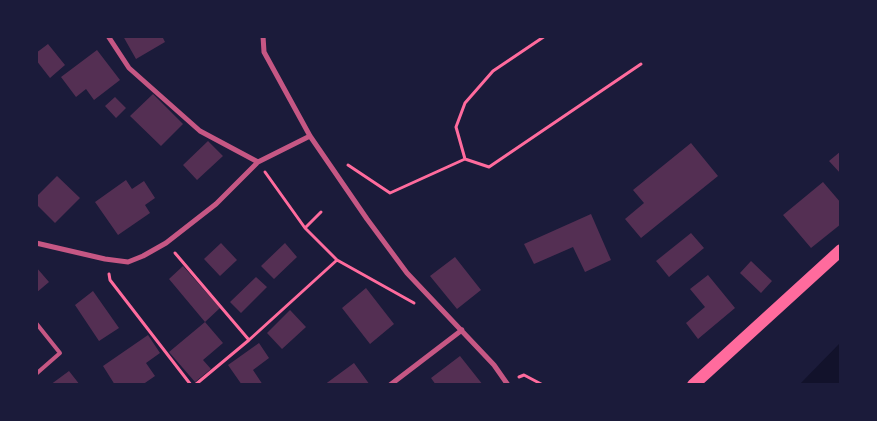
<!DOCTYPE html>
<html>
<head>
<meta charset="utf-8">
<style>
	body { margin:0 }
	#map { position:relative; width:877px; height:421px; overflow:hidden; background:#1b1b3a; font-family:"Zilla Slab",serif }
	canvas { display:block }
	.frame { position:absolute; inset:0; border:38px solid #1b1b3a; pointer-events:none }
</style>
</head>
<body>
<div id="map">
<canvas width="877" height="421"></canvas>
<div class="frame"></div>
</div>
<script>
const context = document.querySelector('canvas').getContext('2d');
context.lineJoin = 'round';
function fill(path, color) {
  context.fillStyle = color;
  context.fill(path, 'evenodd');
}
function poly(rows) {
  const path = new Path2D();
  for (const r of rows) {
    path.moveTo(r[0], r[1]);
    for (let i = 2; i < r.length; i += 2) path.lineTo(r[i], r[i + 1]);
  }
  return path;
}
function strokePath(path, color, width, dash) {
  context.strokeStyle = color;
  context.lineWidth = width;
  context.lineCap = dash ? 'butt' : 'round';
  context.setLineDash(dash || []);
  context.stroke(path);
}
const water = poly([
	[841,342,841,385,799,385]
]);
const building = poly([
	[123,36,162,36,165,42,136,59],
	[48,44,65,65,50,78,36,60,36,53],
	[97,50,120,80,94,100,86,89,76,97,61,77],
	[153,94,183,124,161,146,130,116],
	[115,97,126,108,116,118,105,106],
	[208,141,223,156,197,180,183,165],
	[691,143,718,176,641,238,625,219,644,203,633,190],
	[841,151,841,174,829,161],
	[57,176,80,198,55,223,36,204,36,197],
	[126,180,132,189,144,181,155,198,145,205,150,213,118,235,95,202],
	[823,182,841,203,841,224,811,248,783,215],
	[591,214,611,260,585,272,573,247,534,264,524,244],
	[691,233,704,248,669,277,656,261],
	[221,243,237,260,220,276,204,259],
	[285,243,297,257,274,279,261,266],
	[455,257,481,290,457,309,430,276],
	[751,261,772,281,761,293,740,273],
	[183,266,220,308,205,322,169,279],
	[36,267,49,282,36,293],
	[708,275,735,308,698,339,686,323,705,307,690,289],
	[256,277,267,287,241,313,230,302],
	[366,288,394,324,370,344,342,308],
	[93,291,119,328,99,341,75,305],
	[290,310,306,327,282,349,267,333],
	[205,322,223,343,203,360,211,369,195,382,169,352],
	[148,335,160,353,146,363,155,376,142,385,115,385,103,366],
	[259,343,269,358,253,370,263,385,242,385,228,365],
	[460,356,483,385,436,385,431,378],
	[354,363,370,385,324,385],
	[69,371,80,385,50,385]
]);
const path = poly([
	[465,159,489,167,641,64],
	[348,165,390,193,465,159,456,127,465,103,493,71,545,36],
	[265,172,305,228,337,260,414,303],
	[305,228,321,212],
	[175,253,249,340,195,385],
	[109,274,110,280,191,385],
	[249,340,337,260],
	[519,377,524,375,543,385]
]);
const service = poly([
	[36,323,60,353,36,374]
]);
const minor = poly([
	[108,36,129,68,200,131,258,162],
	[263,36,264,52,310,136,367,219,407,273,494,365,508,385],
	[36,243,105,259,128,262,143,256,166,243,216,204,258,162,310,136],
	[390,385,462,330]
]);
const primary = poly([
	[693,385,841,250]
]);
fill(water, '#12122b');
fill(building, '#542f53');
strokePath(path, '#ff6b9d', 3);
strokePath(service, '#c65784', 4);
strokePath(minor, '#c65784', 5);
strokePath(primary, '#ff6b9d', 12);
</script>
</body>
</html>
